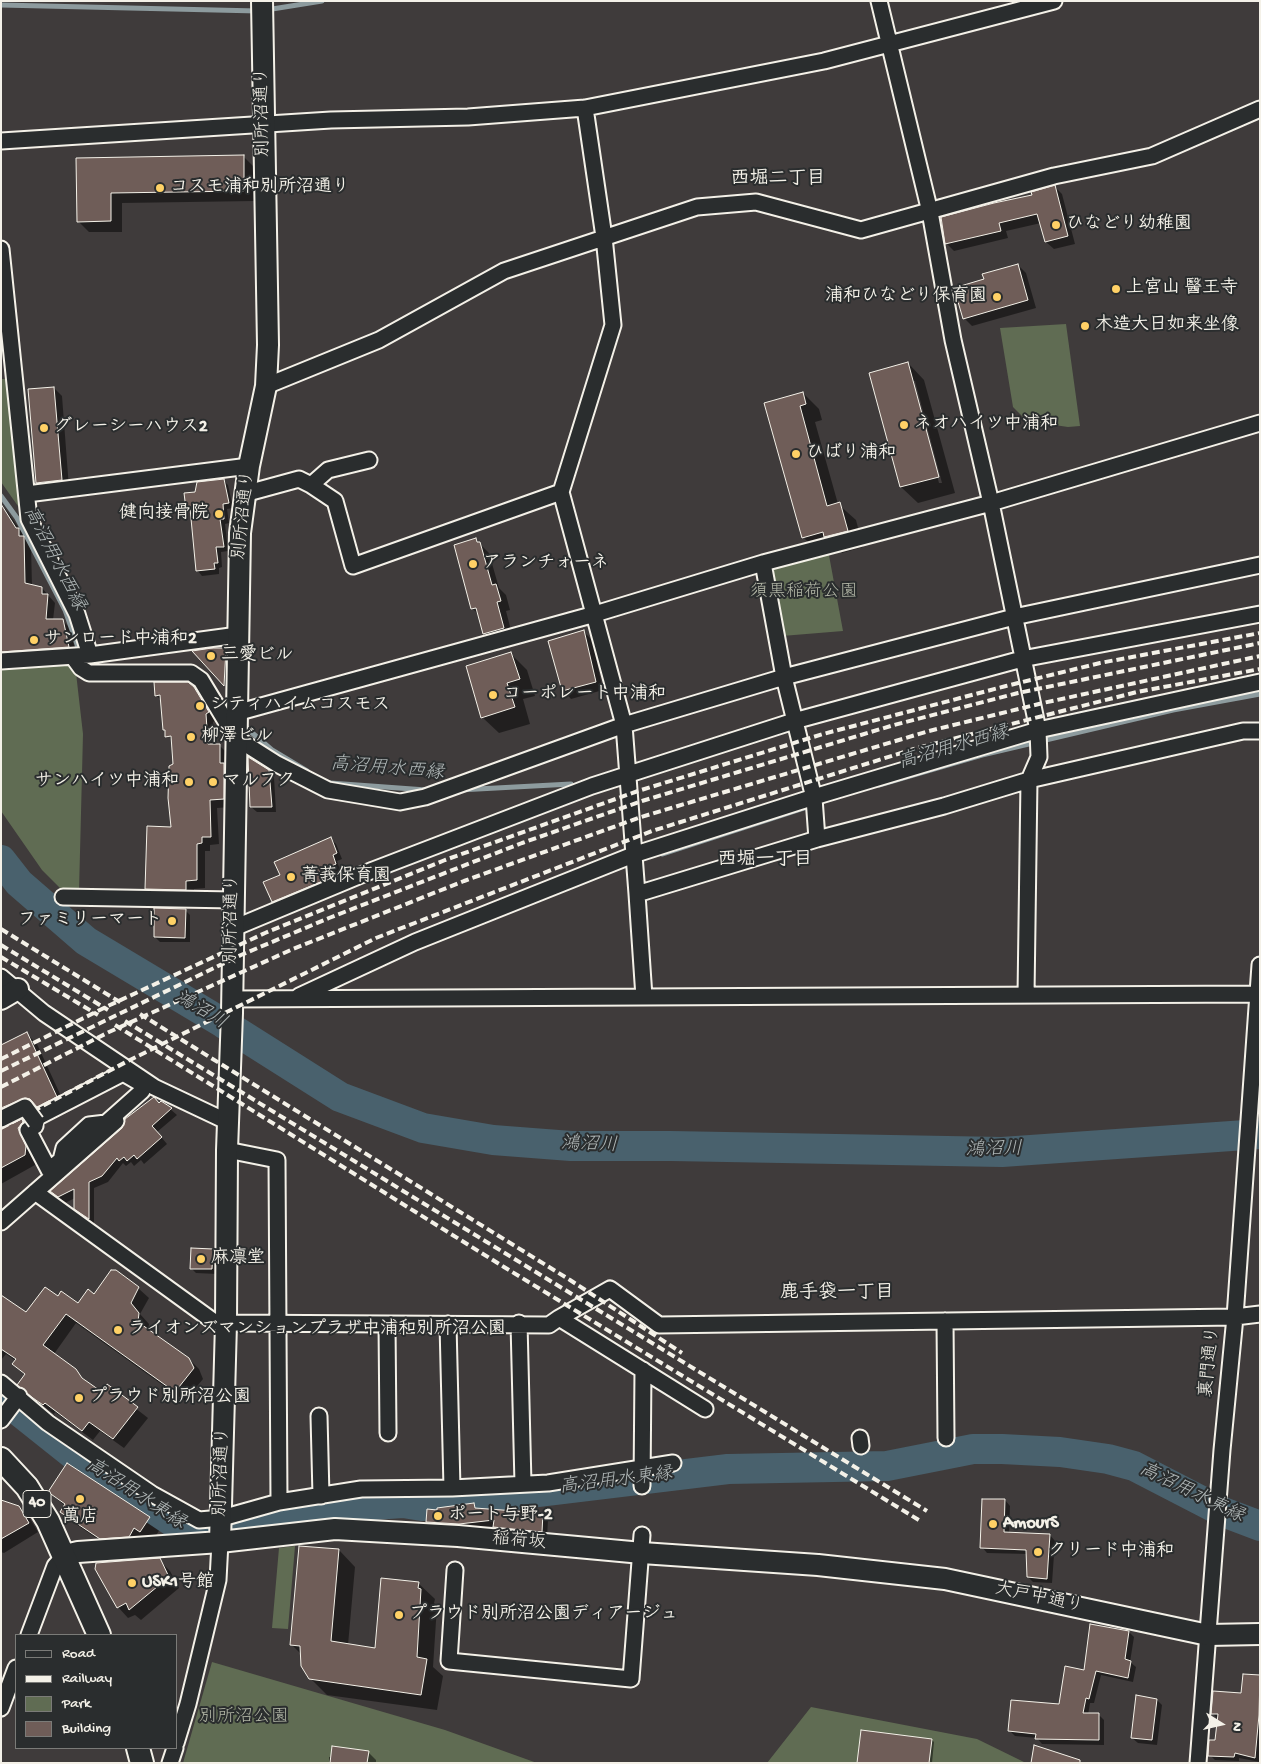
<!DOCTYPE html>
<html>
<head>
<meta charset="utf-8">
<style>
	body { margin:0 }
	#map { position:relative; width:1261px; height:1764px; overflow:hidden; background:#3f3b3b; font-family:"Gochi Hand",sans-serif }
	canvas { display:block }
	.frame { position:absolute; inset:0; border:2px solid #f4f1e8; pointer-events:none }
	.legend { position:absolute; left:15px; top:1634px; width:162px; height:115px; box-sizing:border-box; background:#2a2d2e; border:1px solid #7b7b78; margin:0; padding:6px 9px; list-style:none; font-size:15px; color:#f4f1e8 }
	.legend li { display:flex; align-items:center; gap:10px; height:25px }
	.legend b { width:25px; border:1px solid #7b7b78 }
	.north { position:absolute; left:1196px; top:1699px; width:50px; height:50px; -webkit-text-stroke:4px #2a2d2e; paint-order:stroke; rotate:100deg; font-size:14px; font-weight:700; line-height:20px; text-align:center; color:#f4f1e8 }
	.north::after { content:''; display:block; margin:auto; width:18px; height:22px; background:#f4f1e8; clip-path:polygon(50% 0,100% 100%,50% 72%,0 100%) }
</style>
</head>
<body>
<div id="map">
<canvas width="1261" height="1764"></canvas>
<div class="frame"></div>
<ul class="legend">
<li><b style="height:6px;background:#2a2d2e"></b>Road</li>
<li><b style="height:6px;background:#f4f1e8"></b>Railway</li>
<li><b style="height:14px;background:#606c53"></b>Park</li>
<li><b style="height:14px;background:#6f5d58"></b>Building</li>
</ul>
<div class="north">N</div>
</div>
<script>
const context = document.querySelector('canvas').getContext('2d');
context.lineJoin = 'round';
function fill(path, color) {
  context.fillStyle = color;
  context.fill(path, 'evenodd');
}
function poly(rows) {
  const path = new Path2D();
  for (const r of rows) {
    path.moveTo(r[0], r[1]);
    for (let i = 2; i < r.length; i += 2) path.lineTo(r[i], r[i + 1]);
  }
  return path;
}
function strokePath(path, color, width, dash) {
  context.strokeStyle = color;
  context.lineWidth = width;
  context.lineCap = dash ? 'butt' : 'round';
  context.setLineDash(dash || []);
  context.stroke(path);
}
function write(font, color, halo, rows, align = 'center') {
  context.font = font + ' "Gochi Hand","Klee One",sans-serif';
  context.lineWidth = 4;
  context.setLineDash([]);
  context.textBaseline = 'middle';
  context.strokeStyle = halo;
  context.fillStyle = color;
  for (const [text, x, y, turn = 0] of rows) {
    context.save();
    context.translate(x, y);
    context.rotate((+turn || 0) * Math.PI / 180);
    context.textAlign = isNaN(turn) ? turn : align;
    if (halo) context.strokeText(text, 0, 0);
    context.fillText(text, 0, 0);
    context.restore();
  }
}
const green = poly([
	[1066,324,1080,426,1068,427,1027,421,1013,407,1000,328],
	[1,379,8,379,25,516,1,482],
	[828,550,843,631,782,636,763,563],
	[69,662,76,673,83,734,79,892,63,891,42,870,1,811,1,666],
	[295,1546,288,1629,272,1628,279,1548],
	[212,1662,445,1730,537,1763,183,1763],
	[811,1707,977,1739,1026,1763,767,1763]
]);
const shadow = poly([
	[243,156,254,167,255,201,122,203,122,232,89,232,78,221,77,159],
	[1055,187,1062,194,1075,244,1054,249,1046,242,1041,223,1006,231,1008,238,954,251,946,243],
	[1018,265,1026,273,1036,308,972,326,964,318,985,280],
	[908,363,924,380,955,493,918,503,901,487,871,373],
	[912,381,915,381,942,483,939,483],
	[54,388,62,396,69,488,45,491,37,483],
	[803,393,819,409,822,420,815,422,838,504,856,520,863,547,842,553,837,548,819,553,803,537,766,403],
	[223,480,228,485,233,508,227,509,229,523,225,524,228,551,221,552,222,567,219,568,219,574,202,576,197,570,192,513,187,508],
	[1,503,31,545,32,586,42,588,55,603,53,620,62,620,70,628,76,654,1,659],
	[476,540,489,553,499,588,506,595,510,610,506,611,513,638,494,643,484,633,480,616,472,608],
	[584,632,592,640,603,690,571,699,563,690],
	[225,650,235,660,234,694,195,652],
	[511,654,527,670,535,696,523,699,530,724,499,733,482,717],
	[193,688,202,696,216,720,213,722,215,745,219,745,227,753,231,807,217,808,219,844,210,845,210,851,205,851,205,888,194,889,194,898,154,897,146,889,173,829,174,764,173,742,164,729,162,701,156,695],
	[268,771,274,777,276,812,257,812,251,807],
	[331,839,336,844,342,859,337,861,340,870,324,877,328,886,278,906,273,901,281,876],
	[185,910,190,915,190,942,160,942,155,937],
	[27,1034,37,1044,66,1107,32,1108,3,1124,3,1128,22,1120,32,1131,36,1157,35,1165,1,1184,1,1047],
	[162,1102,177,1115,157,1132,167,1144,144,1164,141,1160,134,1166,131,1162,126,1166,123,1163,108,1182,94,1188,94,1224,75,1208,75,1198,65,1203,52,1191],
	[212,1250,218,1256,217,1274,196,1273,191,1268],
	[138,1288,149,1298,140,1314,149,1324,148,1330,189,1359,199,1369,203,1379,185,1401,76,1323,54,1354,102,1394,107,1386,148,1418,124,1448,100,1431,93,1440,55,1412,54,1414,29,1395,26,1376,13,1364,16,1361,6,1354,1,1360,1,1296,26,1314,58,1298,78,1304,94,1296],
	[49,1492,149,1518,160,1529,152,1542,112,1549,73,1522,62,1512,65,1506],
	[1005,1500,1010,1506,1009,1533,1050,1535,1055,1541,1052,1583,1033,1582,1028,1577,1028,1554,987,1553,982,1547],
	[1,1501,19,1507,29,1517,38,1532,4,1553,1,1552],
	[474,1505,478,1509,543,1514,548,1520,547,1537,500,1533,494,1526,466,1530,433,1528,427,1522],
	[339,1550,355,1567,348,1645,376,1649,418,1583,435,1599,434,1603,437,1606,433,1667,443,1676,437,1710,327,1695,310,1678,302,1655,291,1644],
	[159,1560,170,1571,179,1588,141,1620,135,1615,128,1618,118,1607],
	[1129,1632,1134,1637,1130,1662,1136,1667,1133,1682,1101,1675,1094,1703,1090,1703,1088,1715,1099,1715,1104,1720,1104,1745,1042,1744,1037,1738,1015,1736,1010,1731,1060,1705,1085,1672],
	[1260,1676,1260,1762,1239,1758,1239,1761,1215,1760,1210,1755,1216,1741,1218,1719,1212,1713,1243,1694],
	[1157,1700,1162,1705,1157,1745,1138,1743,1132,1738],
	[862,1731,932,1740,934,1742,932,1763,858,1763],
	[368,1752,376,1760,376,1763,329,1763,329,1757]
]);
const stream = poly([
	[1,5,258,11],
	[266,10,322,1],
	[1,496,17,518,65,610,80,653],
	[243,725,272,750,307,771],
	[330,783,426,790],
	[879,785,982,755,1173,710,1260,694],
	[459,790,571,784],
	[662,854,813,805]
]);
const river = poly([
	[1,860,19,883,86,941,223,1023,340,1097,423,1128,493,1140,571,1146,671,1146,1002,1152,1260,1134],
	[1,1397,79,1459,182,1528,193,1532,248,1527,358,1506,403,1503,422,1506,728,1469,887,1466,973,1449,1002,1449,1060,1452,1108,1459,1134,1466,1223,1512,1260,1526]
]);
const building = poly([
	[244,155,244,191,111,193,111,221,77,222,76,158,244,155],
	[1055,185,1068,236,1045,242,1037,214,999,223,1001,231,945,244,941,217,994,203,1032,195,1031,192,1055,185],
	[1018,264,1028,300,963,319,954,288,984,279,982,274,1018,264],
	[908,362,939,477,900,487,869,373,908,362],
	[54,387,62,480,36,483,28,389,54,387],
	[803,392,806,404,800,406,827,506,840,502,848,531,824,537,823,532,802,538,764,403,803,392],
	[224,479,229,503,223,504,224,519,220,519,224,547,216,547,218,563,214,563,215,569,196,571,190,508,186,509,184,493,195,492,197,482,224,479],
	[1,504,16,528,19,528,19,536,24,536,25,583,42,587,42,594,48,594,46,619,63,619,69,647,1,652,1,504],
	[476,538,477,542,480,542,492,585,496,584,501,601,497,602,504,628,483,634,476,608,471,609,454,545,476,538],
	[584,630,596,682,562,691,548,641,584,630],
	[212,648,226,648,224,686,192,651,212,648],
	[511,652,520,679,507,683,515,707,481,718,466,666,511,652],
	[154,682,188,682,194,687,209,712,206,714,208,744,220,744,220,763,224,763,224,799,210,800,211,837,202,837,202,843,197,844,197,880,186,881,186,890,145,889,147,826,171,827,168,798,169,766,173,764,171,736,165,737,165,730,163,730,160,695,155,696,154,682],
	[248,757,269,770,272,807,250,807,248,757],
	[331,837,337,853,333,855,336,864,320,871,323,881,272,902,263,882,280,875,274,862,331,837],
	[154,908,186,909,185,938,154,937,154,908],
	[27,1032,57,1097,37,1107,30,1099,25,1098,1,1108,1,1045,27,1032],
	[154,1097,159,1103,161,1101,172,1108,152,1126,162,1137,137,1159,134,1155,127,1161,124,1157,119,1161,117,1158,102,1176,89,1182,89,1219,74,1209,74,1189,58,1197,50,1191,122,1128,125,1119,154,1097],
	[22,1119,23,1122,18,1128,26,1146,25,1155,1,1168,1,1128,22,1119],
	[191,1248,213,1249,212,1269,190,1269,191,1248],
	[111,1270,116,1270,139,1287,131,1303,139,1313,138,1322,189,1358,194,1368,175,1392,66,1314,43,1345,76,1369,82,1378,102,1392,107,1384,138,1407,113,1439,89,1422,82,1431,45,1403,43,1405,33,1398,17,1385,25,1374,12,1364,16,1359,1,1349,1,1295,26,1312,45,1287,58,1296,61,1291,78,1303,88,1289,94,1294,111,1270],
	[67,1463,150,1517,140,1532,134,1528,129,1537,100,1539,60,1512,65,1504,48,1492,67,1463],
	[982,1499,1005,1499,1004,1532,1050,1534,1047,1579,1027,1577,1026,1550,980,1548,982,1499],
	[1,1500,19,1506,29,1523,1,1539,1,1500],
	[474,1503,475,1508,543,1513,542,1532,493,1527,494,1520,459,1524,426,1522,427,1509,437,1510,437,1508,474,1503],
	[299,1546,339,1549,331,1641,375,1648,381,1578,419,1582,418,1588,421,1589,417,1657,427,1659,421,1695,309,1679,301,1666,300,1646,290,1645,299,1546],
	[160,1558,169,1577,129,1610,126,1603,117,1608,95,1569,96,1563,160,1558],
	[1090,1624,1129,1631,1125,1659,1131,1661,1128,1678,1096,1671,1089,1699,1086,1698,1083,1713,1099,1713,1099,1740,1035,1739,1036,1734,1008,1731,1011,1700,1059,1704,1065,1666,1084,1670,1090,1624],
	[1243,1674,1260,1675,1259,1715,1255,1758,1235,1753,1234,1757,1208,1756,1209,1740,1215,1740,1218,1714,1211,1714,1213,1691,1241,1693,1243,1674],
	[1136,1695,1157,1699,1152,1740,1131,1738,1136,1695],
	[861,1730,932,1739,929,1763,857,1763,861,1730],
	[1034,1745,1080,1760,1080,1763,1031,1763,1034,1745],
	[332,1746,369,1751,367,1763,330,1763,332,1746]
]);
const street = poly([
	[879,1,930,212,953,340,991,503,1038,730,1039,757,1029,780,1243,731,1260,731],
	[1,141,331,120,468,117,585,108,824,61,1054,1],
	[1,249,29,519,77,614,90,655],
	[266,386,379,340,504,271,697,207,756,202,861,230,1054,176,1152,156,1260,109],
	[311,485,328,470,369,460],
	[561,492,624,725,637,894],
	[27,494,249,466],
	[244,494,299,479,311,485,335,501,353,566,561,492,613,325,604,237,585,108],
	[763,563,784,677,814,798,817,839],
	[73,657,81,668,89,673,191,673,201,680,236,738,277,764,328,790,400,802,425,797,624,725,784,677,1014,617,1260,565],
	[1,661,90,655,238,635],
	[236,713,595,614,763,563,991,503,1260,423],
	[63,897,234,900],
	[234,928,373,870,592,786,794,721,1022,659,1260,614],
	[1,977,44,1013,154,1087,228,1122],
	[299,996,415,942,633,855,814,797,1038,730,1260,682],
	[644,997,637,894,817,839,944,806,1029,780,1026,995],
	[232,999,1257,994],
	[123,1073,142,1084,142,1091,106,1123,89,1125,64,1148,61,1160,49,1170,28,1130,35,1126,32,1120,123,1073],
	[227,1150,277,1160,279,1502],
	[35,1192,213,1321,226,1323,549,1325,559,1318,705,1409],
	[1,1222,116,1121],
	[559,1318,610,1289,659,1325,1235,1317,1260,1314],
	[945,1321,946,1438],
	[519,1323,523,1484],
	[387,1324,388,1433],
	[448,1324,452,1488],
	[1,1383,48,1423,152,1494,199,1520,222,1518,279,1502,361,1489,452,1488,548,1483,673,1463],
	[319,1416,321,1496],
	[1,1420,19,1396],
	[860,1438,861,1446],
	[642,1486,643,1370],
	[455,1570,449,1661,631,1679,642,1535],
	[29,1635,55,1566,65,1555],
	[1,1708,16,1668],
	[176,1743,188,1704,218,1580,220,1542],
	[170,1763,175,1748],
	[1198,1763,1222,1450,1235,1317,1260,965]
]);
const secondary = poly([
	[1,999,18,989],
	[220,1542,226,1323,227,1150,232,1013,240,533,249,466,266,386,268,345,262,1],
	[65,1555,78,1552,220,1542,335,1529,458,1536,642,1553,818,1565,945,1579,1208,1635,1260,1634]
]);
const primary = poly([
	[1,1459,27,1487,48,1521,99,1635],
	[138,1748,142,1763]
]);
const rail = poly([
	[1,929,123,1004],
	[1,945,108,1010],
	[1,957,98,1015],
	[140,1014,570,1280,682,1353],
	[125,1021,927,1511],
	[115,1025,504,1267,922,1522],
	[1,1059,110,1005,265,933,445,860,638,791,823,734,1006,686,1100,663,1260,633],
	[1,1071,241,955,329,918,522,843,642,801,894,725,1018,693,1260,643],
	[1,1087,109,1032,293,949,464,881,641,817,929,731,1043,703,1260,656],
	[1,1128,126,1062,376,938,652,831,917,748,1137,692,1260,669]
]);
const streetBridge = poly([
	[1,1119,25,1107,36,1122]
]);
const markers = [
	[160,188,5,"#ffd166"],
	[1056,225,5,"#ffd166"],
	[1116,289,5,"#ffd166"],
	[997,297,5,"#ffd166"],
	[1085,326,5,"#ffd166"],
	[904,425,5,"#ffd166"],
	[44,428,5,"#ffd166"],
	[796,454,5,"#ffd166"],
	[219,514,5,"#ffd166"],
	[473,564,5,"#ffd166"],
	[34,640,5,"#ffd166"],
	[211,656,5,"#ffd166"],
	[493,695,5,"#ffd166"],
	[200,706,5,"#ffd166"],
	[191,737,5,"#ffd166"],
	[189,782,5,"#ffd166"],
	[213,782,5,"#ffd166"],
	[291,877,5,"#ffd166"],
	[172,921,5,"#ffd166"],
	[201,1259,5,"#ffd166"],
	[118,1330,5,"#ffd166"],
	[79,1398,5,"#ffd166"],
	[80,1499,5,"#ffd166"],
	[438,1516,5,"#ffd166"],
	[993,1524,5,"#ffd166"],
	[1038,1552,5,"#ffd166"],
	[132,1583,5,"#ffd166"],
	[399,1615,5,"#ffd166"]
];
const shields = [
	[37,1504,28]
];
const shieldNames = [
	["40",37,1504]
];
const streetNames = [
	["別所沼通り",264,112,-91],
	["別所沼通り",245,515,-84],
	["別所沼通り",233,919,-89],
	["裏門通り",1211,1362,-84],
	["別所沼通り",223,1472,-88],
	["稲荷坂",519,1542,5],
	["大戸中通り",1039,1599,12]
];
const poiNames = [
	["コスモ浦和別所沼通り",170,188],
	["ひなどり幼稚園",1066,225],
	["上宮山 醫王寺",1126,289],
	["浦和ひなどり保育園",987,297,"right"],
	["木造大日如来坐像",1095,326],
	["ネオハイツ中浦和",914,425],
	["グレーシーハウス2",54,428],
	["ひばり浦和",806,454],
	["健向接骨院",209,514,"right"],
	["アランチォーネ",483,564],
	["サンロード中浦和2",44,640],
	["三愛ビル",221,656],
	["コーポレート中浦和",503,695],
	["シティハイムコスモス",210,706],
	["柳澤ビル",201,737],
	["サンハイツ中浦和",179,782,"right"],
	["マルフク",223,782],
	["菁莪保育園",301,877],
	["ファミリーマート",162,921,"right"],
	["麻凛堂",211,1259],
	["ライオンズマンションプラザ中浦和別所沼公園",128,1330],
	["プラウド別所沼公園",89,1398],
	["ポート与野-2",448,1516],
	["萬店",80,1518,"center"],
	["AmourS",1003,1524],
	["クリード中浦和",1048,1552],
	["USK1号館",142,1583],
	["プラウド別所沼公園ディアージュ",409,1615]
];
const parkNames = [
	["須黒稲荷公園",804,593],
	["別所沼公園",244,1718]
];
const neighbourhoodNames = [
	["西堀二丁目",778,180],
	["西堀一丁目",765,861],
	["鹿手袋一丁目",837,1294]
];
const waterNames = [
	["高沼用水西縁",53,559,63],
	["高沼用水西縁",954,749,-16],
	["高沼用水西縁",387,770,5],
	["鴻沼川",200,1011,31],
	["鴻沼川",589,1146,2],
	["鴻沼川",994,1151,-1],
	["高沼用水東縁",616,1482,-7],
	["高沼用水東縁",1191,1494,26],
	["高沼用水東縁",135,1495,33]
];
fill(green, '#606c53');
fill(shadow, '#0007');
strokePath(stream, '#8d9b9e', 5);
strokePath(river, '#49616d', 30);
fill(building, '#6f5d58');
strokePath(building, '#f4f1e8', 1);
strokePath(street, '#f4f1e8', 19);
strokePath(secondary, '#f4f1e8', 24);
strokePath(primary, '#f4f1e8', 26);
strokePath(street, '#2a2d2e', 15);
strokePath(secondary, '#2a2d2e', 20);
strokePath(primary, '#2a2d2e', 22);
strokePath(rail, '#f4f1e8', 4, [8, 4]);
strokePath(streetBridge, '#f4f1e8', 19, []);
strokePath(streetBridge, '#2a2d2e', 15);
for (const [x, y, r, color] of markers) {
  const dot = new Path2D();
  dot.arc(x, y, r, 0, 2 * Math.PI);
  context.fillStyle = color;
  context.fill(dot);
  strokePath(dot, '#2a2d2e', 2);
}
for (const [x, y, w] of shields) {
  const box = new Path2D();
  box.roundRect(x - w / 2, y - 13.5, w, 27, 4);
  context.fillStyle = '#2a2d2e';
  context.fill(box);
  strokePath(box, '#f4f1e8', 1);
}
write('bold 16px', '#f4f1e8', null, shieldNames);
write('18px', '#f4f1e8', '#2a2d2e', streetNames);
write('bold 18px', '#f4f1e8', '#2a2d2e', poiNames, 'left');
write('18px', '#b1b5a5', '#2a2d2e', parkNames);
write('bold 19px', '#f4f1e8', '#2a2d2e', neighbourhoodNames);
write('italic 19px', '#b0b7b7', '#2a2d2e', waterNames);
</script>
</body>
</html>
